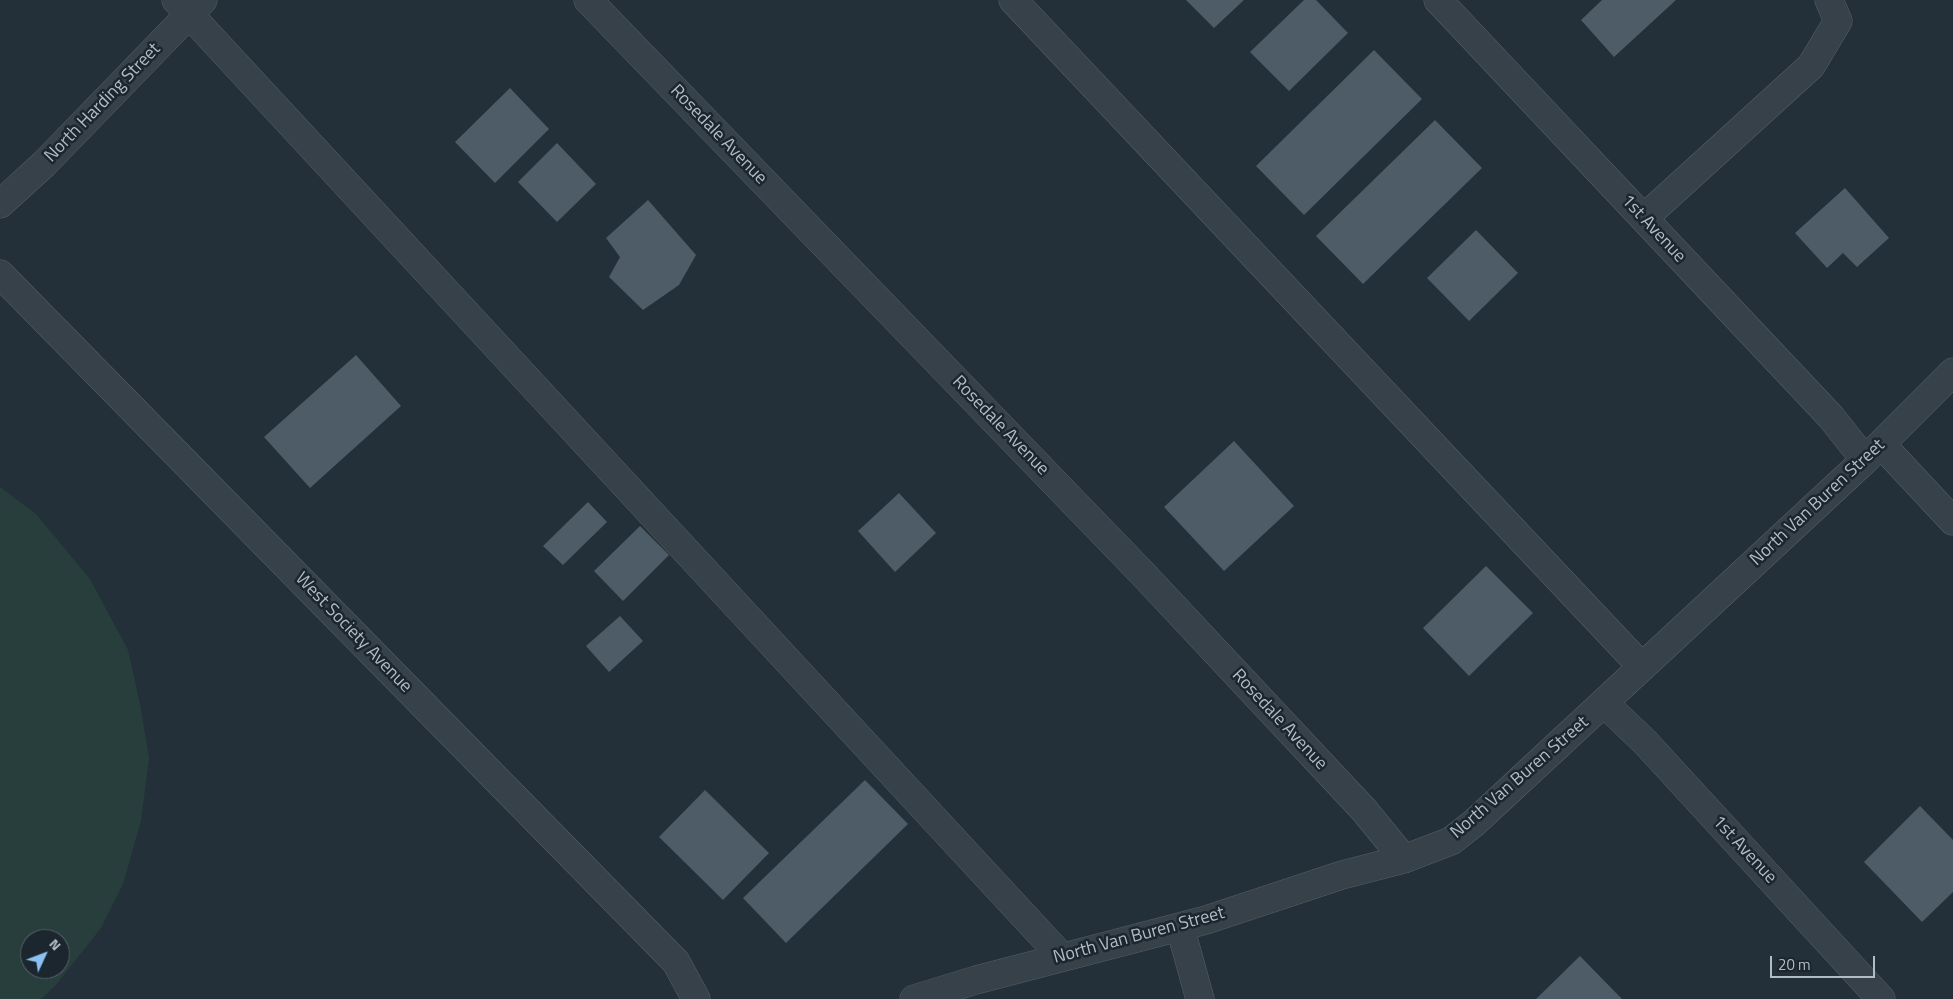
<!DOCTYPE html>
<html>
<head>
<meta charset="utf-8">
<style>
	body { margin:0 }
	#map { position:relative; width:1953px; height:999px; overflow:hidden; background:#233039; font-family:"Titillium Web",sans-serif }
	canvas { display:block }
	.north { position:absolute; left:20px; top:929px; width:50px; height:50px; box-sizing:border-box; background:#1c262e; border:1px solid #58626a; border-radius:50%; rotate:47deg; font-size:14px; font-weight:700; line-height:20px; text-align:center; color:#b2bcc5 }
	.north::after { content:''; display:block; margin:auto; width:18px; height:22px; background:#8bc1f2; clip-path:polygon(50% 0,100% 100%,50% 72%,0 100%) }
	.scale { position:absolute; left:1770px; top:956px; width:105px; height:22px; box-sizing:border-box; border:2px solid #b2bcc5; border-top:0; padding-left:6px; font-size:15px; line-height:18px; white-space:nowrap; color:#b2bcc5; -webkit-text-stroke:4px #1c262e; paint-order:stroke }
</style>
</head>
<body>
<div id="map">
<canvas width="1953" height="999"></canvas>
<div class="north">N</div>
<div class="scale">20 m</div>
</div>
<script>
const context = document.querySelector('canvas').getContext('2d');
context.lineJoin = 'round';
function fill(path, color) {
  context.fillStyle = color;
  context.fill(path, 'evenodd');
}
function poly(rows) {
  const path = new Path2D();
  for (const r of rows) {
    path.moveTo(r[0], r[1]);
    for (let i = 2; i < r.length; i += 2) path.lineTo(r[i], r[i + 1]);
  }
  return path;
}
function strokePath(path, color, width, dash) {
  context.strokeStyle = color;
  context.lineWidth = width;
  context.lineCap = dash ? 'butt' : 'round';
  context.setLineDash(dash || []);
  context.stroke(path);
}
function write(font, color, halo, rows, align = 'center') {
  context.font = font + ' "Titillium Web",sans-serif';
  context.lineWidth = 5;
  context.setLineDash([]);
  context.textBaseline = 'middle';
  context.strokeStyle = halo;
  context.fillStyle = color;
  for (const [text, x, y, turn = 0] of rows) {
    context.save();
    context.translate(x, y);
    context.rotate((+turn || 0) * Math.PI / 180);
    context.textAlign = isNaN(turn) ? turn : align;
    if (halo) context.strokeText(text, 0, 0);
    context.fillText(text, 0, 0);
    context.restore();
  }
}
const green = poly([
	[0,487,36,514,90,579,128,650,140,704,149,758,141,821,123,884,101,928,55,986,41,999,0,999],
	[30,939,60,939,60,969,30,969]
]);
const building = poly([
	[1186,0,1244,0,1214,28],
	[1304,0,1316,0,1348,33,1289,91,1250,52],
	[1602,0,1676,0,1614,57,1581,20],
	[1374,50,1422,99,1304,215,1256,166],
	[510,88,549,129,495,183,455,142],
	[1435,120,1482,168,1363,284,1316,236],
	[557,143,596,184,557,222,518,182],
	[1845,188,1889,238,1857,267,1843,253,1827,268,1795,233],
	[648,200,696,255,679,285,643,310,609,277,620,257,606,238],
	[1476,230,1518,273,1469,321,1427,278],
	[356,355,401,406,310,488,264,437],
	[1234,441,1294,506,1224,571,1164,507],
	[899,493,936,533,895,572,858,531],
	[588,502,607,522,563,565,543,546],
	[640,526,669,555,623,601,594,571],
	[1486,566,1533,613,1469,676,1423,628],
	[620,616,643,641,609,672,586,646],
	[865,780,908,824,786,943,743,898],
	[705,790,769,853,723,900,659,837],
	[1920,806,1953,840,1953,892,1922,922,1864,862],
	[1580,956,1622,999,1536,999]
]);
const minor = poly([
	[176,0,1062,957],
	[588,0,1143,574,1364,810,1404,859],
	[1013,0,1642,667],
	[1438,0,1831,417,1865,460],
	[0,204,44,164,203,0],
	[1644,218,1811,66,1838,21,1829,0],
	[0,274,676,962,696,999],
	[1881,444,1953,521],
	[1604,703,1645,742,1881,999],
	[1180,927,1200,999],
	[914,999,976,980,1206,920,1342,875,1404,859,1451,841,1474,823,1865,460,1953,372]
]);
const streetNames = [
	["North Harding Street",103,103,-46],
	["Rosedale Avenue",718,135,46],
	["1st Avenue",1653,229,47],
	["Rosedale Avenue",1000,426,46],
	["North Van Buren Street",1818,503,-43],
	["West Society Avenue",353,633,46],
	["Rosedale Avenue",1279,720,47],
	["North Van Buren Street",1520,778,-41],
	["1st Avenue",1744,850,47],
	["North Van Buren Street",1139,936,-15]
];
fill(green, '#283e3c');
fill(building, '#4e5c67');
strokePath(minor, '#555f67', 29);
strokePath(minor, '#37414a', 28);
write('18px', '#b2bcc5', '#1c262e', streetNames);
</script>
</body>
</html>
